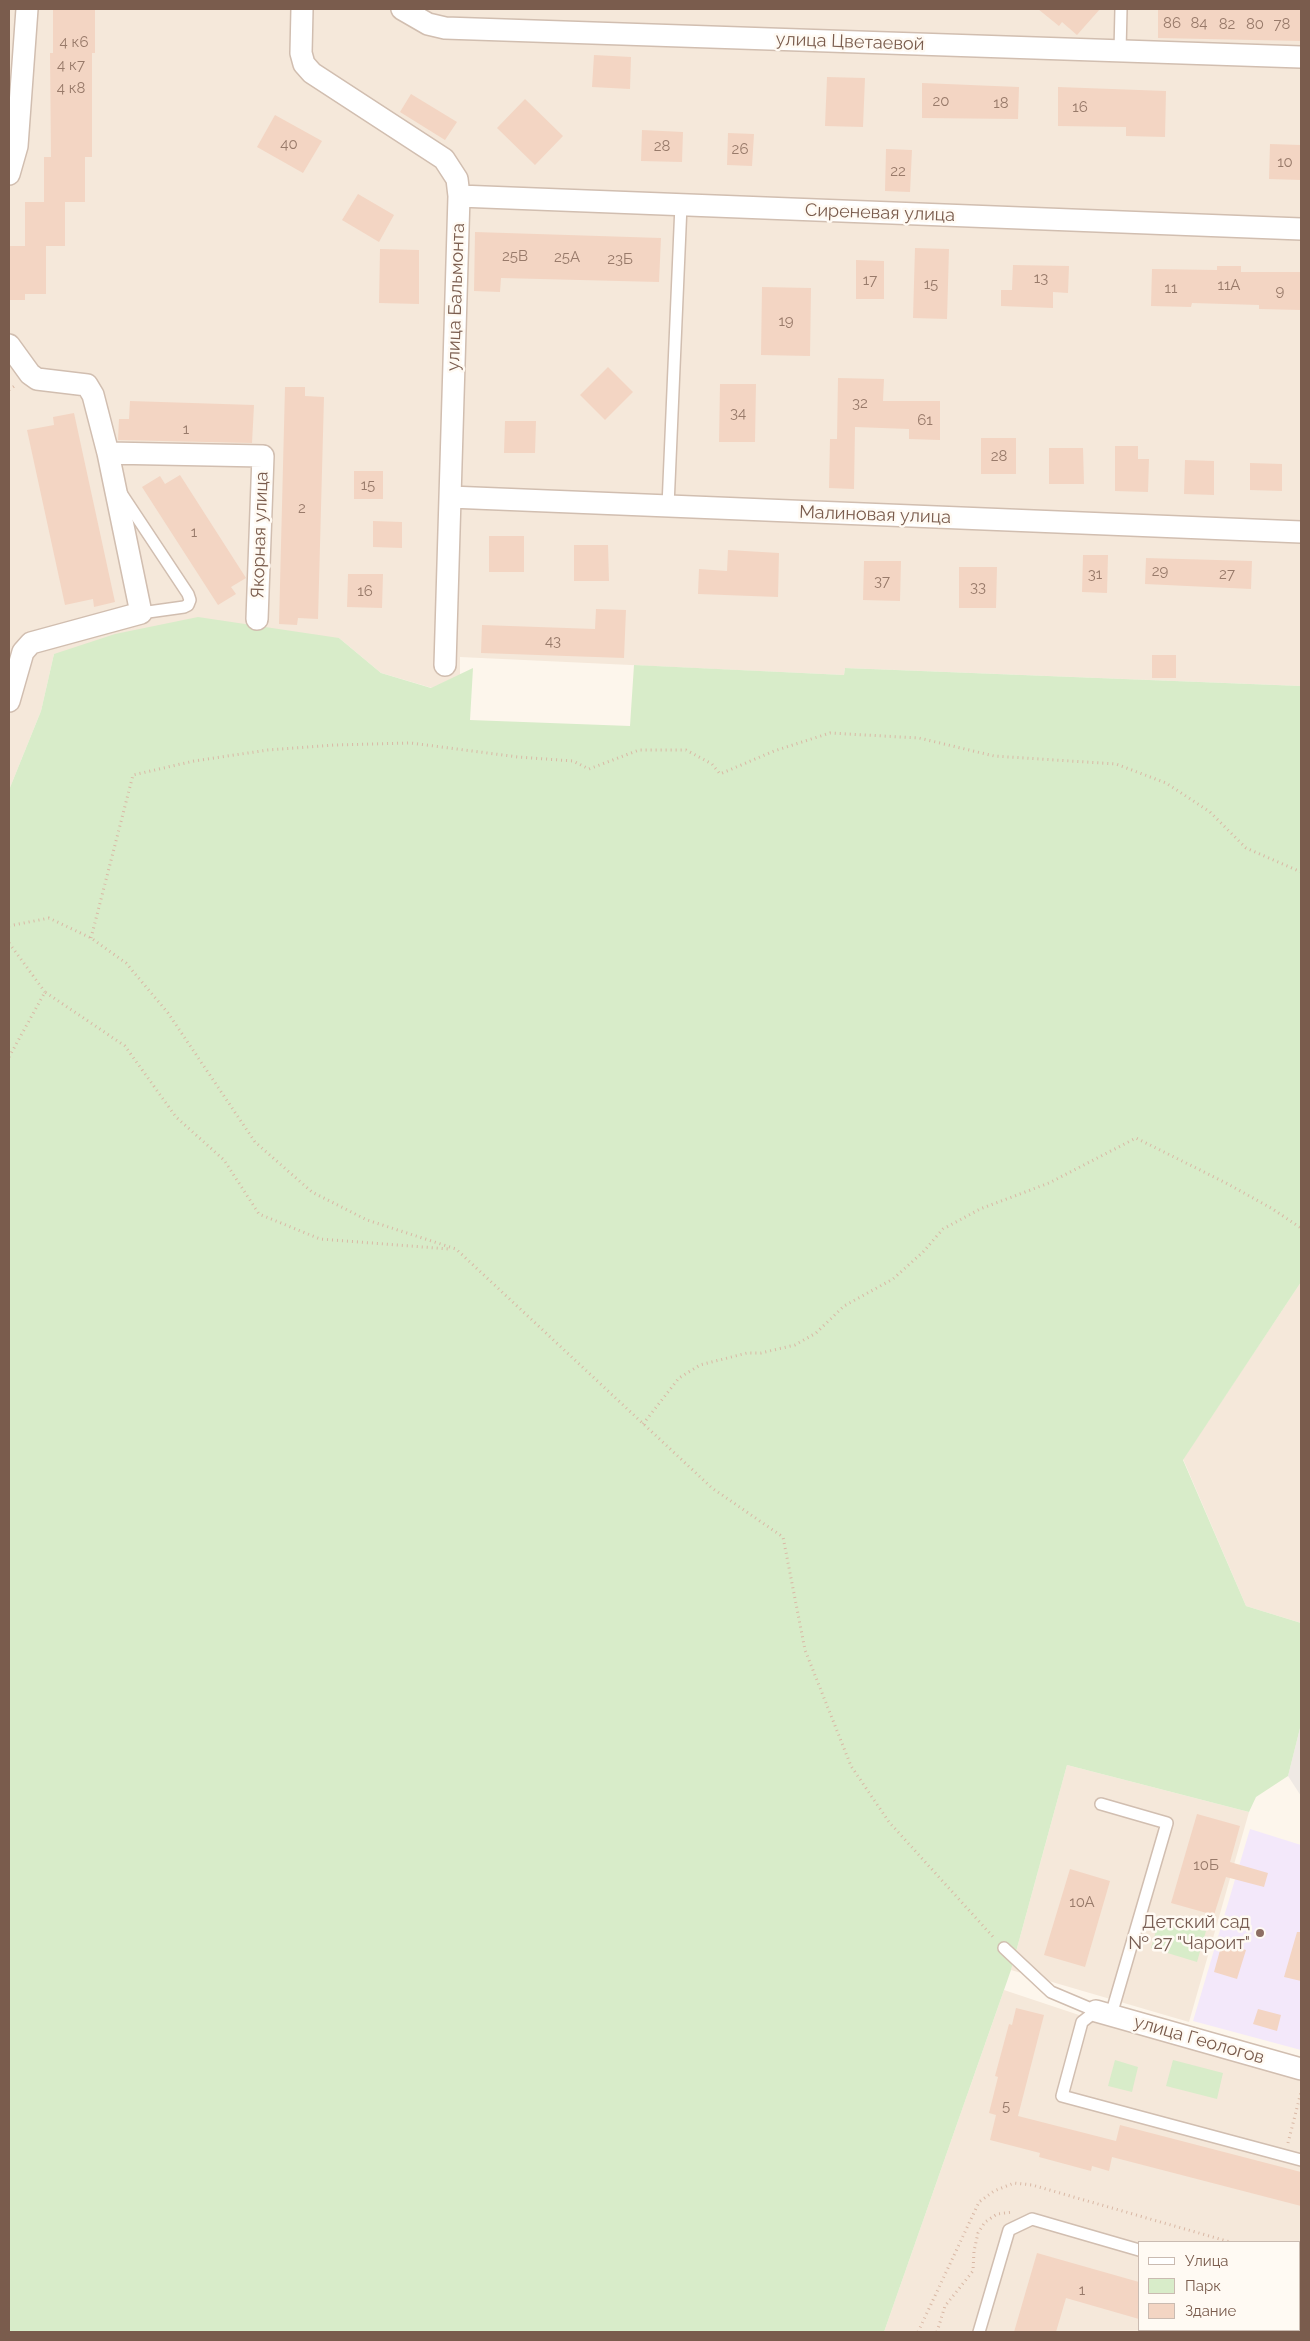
<!DOCTYPE html>
<html>
<head>
<meta charset="utf-8">
<style>
	body { margin:0 }
	#map { position:relative; width:1310px; height:2341px; overflow:hidden; background:#fdf6ec; font-family:Raleway,sans-serif }
	canvas { display:block }
	.frame { position:absolute; inset:0; border:10px solid #7a5c4d; pointer-events:none }
	.legend { position:absolute; left:1138px; top:2241px; width:162px; height:90px; box-sizing:border-box; background:#fffaf3; border:1px solid #cabbb1; margin:0; padding:6px 9px; list-style:none; font-size:15px; color:#7a5c4d }
	.legend li { display:flex; align-items:center; gap:10px; height:25px }
	.legend b { width:25px; border:1px solid #cabbb1 }
</style>
</head>
<body>
<div id="map">
<canvas width="1310" height="2341"></canvas>
<div class="frame"></div>
<ul class="legend">
<li><b style="height:6px;background:#fff"></b>Улица</li>
<li><b style="height:14px;background:#d8ecc9"></b>Парк</li>
<li><b style="height:14px;background:#f3d5c3"></b>Здание</li>
</ul>
</div>
<script>
const context = document.querySelector('canvas').getContext('2d');
context.lineJoin = 'round';
function fill(path, color) {
  context.fillStyle = color;
  context.fill(path, 'evenodd');
}
function poly(rows) {
  const path = new Path2D();
  for (const r of rows) {
    path.moveTo(r[0], r[1]);
    for (let i = 2; i < r.length; i += 2) path.lineTo(r[i], r[i + 1]);
  }
  return path;
}
function strokePath(path, color, width, dash) {
  context.strokeStyle = color;
  context.lineWidth = width;
  context.lineCap = dash ? 'butt' : 'round';
  context.setLineDash(dash || []);
  context.stroke(path);
}
function write(font, color, halo, rows, align = 'center') {
  context.font = font + ' Raleway,sans-serif';
  context.lineWidth = 5;
  context.setLineDash([]);
  context.textBaseline = 'middle';
  context.strokeStyle = halo;
  context.fillStyle = color;
  for (const [text, x, y, turn = 0] of rows) {
    context.save();
    context.translate(x, y);
    context.rotate((+turn || 0) * Math.PI / 180);
    context.textAlign = isNaN(turn) ? turn : align;
    if (halo) context.strokeText(text, 0, 0);
    context.fillText(text, 0, 0);
    context.restore();
  }
}
const residential = poly([
	[9,9,1301,9,1301,686,845,668,844,675,460,657,460,675,432,688,381,673,339,638,54,654,41,711,9,790],
	[1301,1282,1301,1623,1246,1606,1183,1459],
	[1067,1765,1249,1812,1189,2022,1011,1970],
	[1004,1990,1115,2027,1301,2078,1301,2332,884,2332],
	[1139,2242,1299,2242,1299,2330,1139,2330]
]);
const industrial = poly([
	[1301,1724,1301,1796,1288,1776]
]);
const education = poly([
	[1250,1829,1301,1845,1301,2050,1193,2021]
]);
const green = poly([
	[198,617,339,638,381,673,431,688,473,668,470,720,630,726,634,665,844,675,845,668,1301,686,1301,1282,1183,1460,1246,1606,1301,1623,1301,1724,1288,1776,1256,1797,1249,1812,1067,1765,1011,1970,884,2332,9,2332,9,790,41,711,54,654,115,634],
	[1160,1917,1206,1931,1197,1962,1151,1948],
	[1115,2060,1138,2067,1132,2092,1108,2086],
	[1173,2060,1223,2073,1217,2099,1166,2086]
]);
const building = poly([
	[53,9,95,9,95,53,92,53,92,157,85,157,85,202,65,202,65,246,46,246,46,294,25,294,25,300,9,300,9,246,25,246,25,202,44,202,44,157,51,157,50,53,53,53],
	[1038,9,1100,9,1077,35,1062,22,1059,26],
	[1158,9,1301,9,1301,41,1158,38],
	[594,55,631,57,630,89,592,87],
	[827,77,865,78,863,127,825,126],
	[922,83,1019,87,1018,119,922,118],
	[1058,87,1166,91,1165,137,1126,136,1126,127,1058,126],
	[411,94,457,122,445,140,400,112],
	[525,99,563,136,535,165,497,128],
	[275,115,322,141,303,173,257,147],
	[642,130,683,132,682,162,641,161],
	[728,133,754,134,752,166,727,165],
	[1270,144,1301,145,1301,180,1269,179],
	[886,149,912,150,910,192,885,191],
	[358,194,394,215,379,242,342,220],
	[475,232,661,238,659,282,501,278,500,292,474,291],
	[915,248,949,249,947,319,913,318],
	[380,249,419,250,419,304,379,303],
	[856,260,884,261,884,299,856,299],
	[1013,265,1069,266,1068,293,1053,292,1053,308,1001,306,1001,290,1012,290],
	[1217,266,1241,266,1241,272,1301,272,1301,310,1259,309,1259,305,1192,303,1191,307,1151,306,1152,269,1217,270],
	[762,287,811,288,810,356,761,355],
	[608,367,633,392,605,420,580,395],
	[838,378,884,379,883,401,940,401,940,440,909,439,909,429,855,427,854,489,829,488,830,439,837,439],
	[720,384,756,384,755,442,719,442],
	[285,387,305,387,305,396,324,397,318,619,298,618,297,625,279,624],
	[130,401,254,405,252,443,118,440,119,419,129,419],
	[74,413,115,602,94,607,93,599,65,605,27,430,54,425,53,417],
	[505,421,536,421,535,453,504,453],
	[981,438,1016,438,1016,474,981,474],
	[1115,446,1138,446,1138,459,1149,459,1148,492,1115,491],
	[1049,448,1083,448,1084,484,1049,484],
	[1185,460,1214,461,1214,495,1184,494],
	[1250,463,1282,464,1282,491,1250,490],
	[354,471,383,471,383,499,354,499],
	[180,475,246,578,231,587,236,594,218,605,142,487,160,476,165,484],
	[373,521,402,522,402,548,373,547],
	[489,536,524,536,524,572,489,572],
	[574,545,608,545,609,581,574,581],
	[728,550,779,553,778,597,698,594,699,569,727,571],
	[1083,555,1108,555,1107,593,1082,592],
	[1146,558,1252,561,1251,589,1145,584],
	[864,561,901,561,900,601,863,600],
	[959,567,997,567,996,608,959,608],
	[348,574,383,574,382,608,347,607],
	[596,609,626,610,624,658,481,653,482,625,595,629],
	[1152,655,1176,655,1176,678,1152,678],
	[1197,1814,1240,1826,1230,1862,1268,1873,1264,1887,1226,1877,1214,1915,1171,1903],
	[1070,1869,1110,1881,1085,1967,1044,1955],
	[1297,1932,1301,1932,1301,1981,1284,1977],
	[1222,1943,1246,1950,1237,1979,1214,1972],
	[1016,2008,1044,2015,1018,2116,1116,2141,1120,2125,1301,2172,1301,2206,1112,2157,1109,2171,1092,2166,1091,2171,1039,2157,1040,2153,990,2140,996,2115,989,2113,998,2077,995,2076,1009,2024,1012,2025],
	[1258,2009,1281,2015,1277,2031,1253,2024],
	[1037,2253,1139,2282,1139,2319,1066,2298,1056,2332,1014,2332]
]);
const path = poly([
	[9,390,16,385],
	[9,926,49,918,91,938,126,963,168,1013,255,1142,312,1192,367,1220,456,1249,712,1488,783,1537,805,1650,851,1766,889,1822,995,1939],
	[91,938,133,775,194,761,268,750,334,745,411,743,518,757,573,761,589,769,639,750,686,750,712,764,720,774,774,751,830,733,919,738,994,756,1116,764,1166,783,1210,812,1246,848,1301,872],
	[9,943,45,992],
	[9,1057,45,992,125,1046,176,1117,224,1160,259,1214,320,1239,449,1249],
	[643,1424,679,1378,700,1365,747,1353,761,1353,795,1345,816,1333,844,1306,893,1279,923,1252,943,1229,980,1209,1049,1183,1136,1138,1226,1183,1271,1208,1301,1228],
	[1288,2143,1301,2092],
	[1299,2266,1301,2270],
	[1299,2301,1301,2291],
	[918,2332,979,2202,994,2191,1014,2183,1032,2185,1230,2242],
	[937,2332,945,2306,973,2271,974,2251,978,2233,985,2222,997,2214,1013,2212]
]);
const service = poly([
	[1120,51,1121,9],
	[121,493,188,594,190,600,188,605,184,607,141,613],
	[668,506,681,205],
	[1101,1804,1167,1823,1111,2015],
	[1004,1948,1051,1992,1096,2011,1082,2022,1062,2096,1301,2160],
	[979,2332,1009,2230,1032,2219,1139,2250],
	[1275,2332,1276,2330]
]);
const minor = poly([
	[302,9,301,53,304,64,312,73,444,159,457,179,459,196,445,665],
	[402,9,428,24,445,28,1301,57],
	[9,174,17,146,27,9],
	[459,196,1301,229],
	[9,345,30,374,37,379,87,385,93,395,108,453,141,613,31,643,23,652,9,701],
	[108,453,263,456,257,619],
	[450,497,1301,532],
	[1096,2011,1301,2069]
]);
const markers = [
	[1260,1933,5,"#8d6e63"]
];
const numberNames = [
	["86",1172,23],
	["84",1199,23],
	["82",1227,24],
	["80",1255,24],
	["78",1282,24],
	["4 к6",74,42],
	["4 к7",71,65],
	["4 к8",71,88],
	["20",941,101],
	["18",1001,103],
	["16",1080,107],
	["40",289,144],
	["28",662,146],
	["26",740,149],
	["10",1285,162],
	["22",898,171],
	["25В",515,256],
	["25А",567,257],
	["23Б",620,259],
	["13",1041,278],
	["17",870,280],
	["15",931,284],
	["11А",1229,285],
	["11",1171,288],
	["9",1280,291],
	["19",786,321],
	["32",860,403],
	["34",738,413],
	["61",925,420],
	["1",186,429],
	["28",999,456],
	["15",368,485],
	["2",302,508],
	["1",194,532],
	["29",1160,571],
	["31",1095,574],
	["27",1227,574],
	["37",882,581],
	["33",978,587],
	["16",365,591],
	["43",553,641],
	["10Б",1206,1865],
	["10А",1082,1902],
	["5",1006,2106],
	["1",1082,2290]
];
const streetNames = [
	["улица Цветаевой",850,42,2],
	["Сиреневая улица",880,213,2],
	["улица Бальмонта",456,297,-88],
	["Малиновая улица",875,515,2],
	["Якорная улица",260,535,-88],
	["улица Геологов",1199,2040,16]
];
const educationNames = [
	["Детский сад",1250,1923],
	["№ 27 \"Чароит\"",1250,1944]
];
fill(residential, '#f5e8da');
fill(industrial, '#efe9e4');
fill(education, '#f3e8fa');
fill(green, '#d8ecc9');
fill(building, '#f3d5c3');
strokePath(service, '#d1beb0', 14);
strokePath(minor, '#d1beb0', 24);
strokePath(path, '#d9b8a5', 3, [1, 4]);
strokePath(service, '#fff', 11);
strokePath(minor, '#fff', 21);
for (const [x, y, r, color] of markers) {
  const dot = new Path2D();
  dot.arc(x, y, r, 0, 2 * Math.PI);
  context.fillStyle = color;
  context.fill(dot);
  strokePath(dot, '#fffaf3', 2);
}
write('15px', '#987a6a', null, numberNames);
write('18px', '#7a5c4d', '#fffaf3', streetNames);
write('18px', '#785e54', '#fffaf3', educationNames, 'right');
</script>
</body>
</html>
